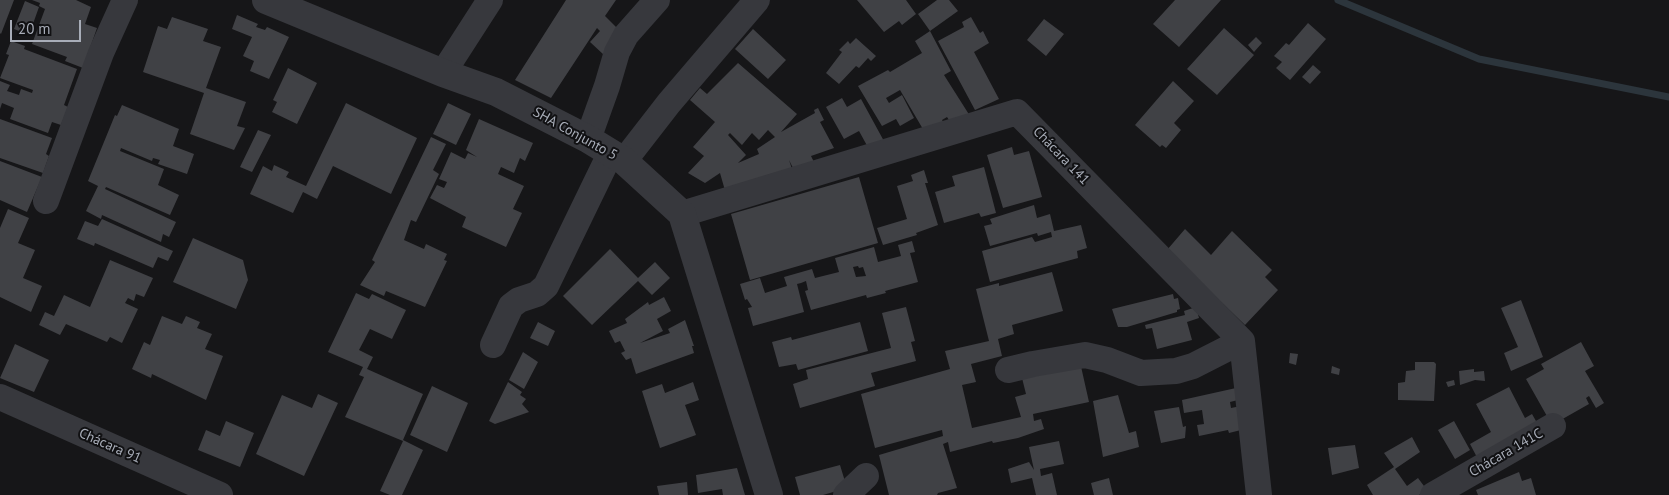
<!DOCTYPE html>
<html>
<head>
<meta charset="utf-8">
<style>
	body { margin:0 }
	#map { position:relative; width:1669px; height:495px; overflow:hidden; background:#161618; font-family:"PT Sans",sans-serif }
	canvas { display:block }
	.scale { position:absolute; left:10px; top:20px; width:71px; height:22px; box-sizing:border-box; border:2px solid #a8adb8; border-top:0; padding-left:6px; font-size:15px; line-height:18px; white-space:nowrap; color:#a8adb8; -webkit-text-stroke:4px #111113; paint-order:stroke }
</style>
</head>
<body>
<div id="map">
<canvas width="1669" height="495"></canvas>
<div class="scale">20 m</div>
</div>
<script>
const context = document.querySelector('canvas').getContext('2d');
context.lineJoin = 'round';
function poly(rows) {
  const path = new Path2D();
  for (const r of rows) {
    path.moveTo(r[0], r[1]);
    for (let i = 2; i < r.length; i += 2) path.lineTo(r[i], r[i + 1]);
  }
  return path;
}
function strokePath(path, color, width, dash) {
  context.strokeStyle = color;
  context.lineWidth = width;
  context.lineCap = dash ? 'butt' : 'round';
  context.setLineDash(dash || []);
  context.stroke(path);
}
function fill(path, color) {
  context.fillStyle = color;
  context.fill(path, 'evenodd');
}
function write(font, color, halo, rows, align = 'center') {
  context.font = font + ' "PT Sans",sans-serif';
  context.lineWidth = 4;
  context.setLineDash([]);
  context.textBaseline = 'middle';
  context.strokeStyle = halo;
  context.fillStyle = color;
  for (const [text, x, y, turn = 0] of rows) {
    context.save();
    context.translate(x, y);
    context.rotate((+turn || 0) * Math.PI / 180);
    context.textAlign = isNaN(turn) ? turn : align;
    if (halo) context.strokeText(text, 0, 0);
    context.fillText(text, 0, 0);
    context.restore();
  }
}
const stream = poly([
	[1338,0,1479,59,1669,97]
]);
const building = poly([
	[0,0,14,0,1,34,0,33],
	[32,0,76,0,91,7,85,24,97,28,83,68,65,61,67,57,32,44,45,9,39,6,40,3],
	[566,0,616,0,605,16,623,34,604,55,590,42,600,31,597,28,551,98,515,80],
	[857,0,906,0,916,14,902,25,899,21,884,32],
	[937,0,949,0,958,11,930,31,918,14],
	[1175,0,1221,0,1179,47,1153,24],
	[25,1,39,7,29,35,14,29],
	[237,15,258,24,256,27,265,30,267,27,289,37,269,79,250,71,254,61,243,56,252,37,232,29],
	[172,17,208,29,203,41,221,47,206,88,246,102,237,126,245,128,234,150,190,134,204,93,143,72,158,26,167,29],
	[971,17,980,33,983,31,989,43,974,52,999,99,975,110,938,41,964,27,962,22],
	[1044,19,1064,34,1046,56,1027,40],
	[1308,23,1326,39,1290,80,1276,68,1282,62,1274,56,1286,43,1289,45],
	[1224,28,1254,55,1217,95,1187,69],
	[753,29,786,60,768,79,735,49],
	[930,31,951,71,944,75,970,116,953,126,947,117,942,120,945,125,927,136,900,90,886,98,889,103,902,95,914,118,900,126,896,119,882,126,858,86,888,70,890,72,922,53,915,41],
	[1256,37,1262,43,1254,52,1248,45],
	[856,38,876,56,871,61,868,58,859,68,856,66,839,84,826,73,842,52,839,50,848,41,850,44],
	[11,41,25,46,24,49,77,69,64,105,68,107,61,125,52,122,48,133,10,119,14,108,2,103,0,109,0,81,10,85,7,91,19,95,21,89,32,93,33,90,0,78,9,55,6,54],
	[738,63,797,114,781,132,815,113,814,110,818,108,824,120,820,122,834,148,811,156,818,170,797,176,789,160,794,175,726,194,720,173,705,183,688,173,704,156,693,147,715,122,690,100,700,88,707,94],
	[768,130,775,137,757,149,759,154,738,163,746,155,728,135,730,133,742,145,752,133,759,140],
	[1313,65,1321,72,1310,84,1302,77],
	[288,68,317,83,297,124,272,112,277,102,273,100],
	[1173,81,1194,101,1174,123,1181,130,1166,148,1162,145,1160,147,1135,125],
	[842,98,847,107,861,99,885,143,870,151,859,131,844,139,826,107],
	[346,103,417,138,391,194,333,166,317,199,303,192,293,213,250,194,263,166,272,171,274,165,289,172,286,177,306,186],
	[448,103,471,114,456,145,433,134],
	[122,105,179,129,173,146,194,154,187,174,158,164,160,160,153,158,152,161,121,148,120,151,164,169,158,185,179,195,170,215,106,187,105,189,176,222,169,237,163,234,161,242,102,215,101,219,86,211,98,186,88,181,115,115,117,116],
	[0,119,52,138,46,154,49,156,43,173,0,158],
	[479,119,533,143,525,161,520,158,514,173,501,167,498,174,524,186,513,209,522,213,506,247,462,227,466,217,430,198,437,185,444,188,447,182,439,179,451,152,465,159,468,153,477,157,466,150],
	[258,130,271,135,252,172,240,167],
	[431,137,446,144,433,170,439,174,416,222,411,220,404,240,424,249,426,244,447,254,444,260,447,261,425,307,386,291,384,296,360,285,375,262,372,260],
	[1012,147,1014,155,1029,151,1042,197,1003,208,987,155],
	[0,161,42,177,27,212,0,200],
	[984,167,996,213,981,217,979,213,944,223,935,192,955,186,952,176],
	[924,170,928,183,925,183,938,225,916,233,917,235,883,245,877,228,907,219,897,186,913,181,911,175],
	[859,177,878,243,750,280,731,214],
	[1034,205,1037,218,1050,214,1054,231,1081,225,1087,248,1077,251,1078,258,990,282,982,251,1032,237,1035,242,1052,237,1051,232,1038,236,1037,233,990,246,984,226,992,224,990,219],
	[8,209,29,218,18,243,35,250,23,278,42,286,31,312,0,297,0,228],
	[102,219,173,251,168,261,158,257,153,268,95,243,94,246,77,239,85,221,98,226],
	[1185,229,1211,255,1232,231,1272,270,1265,277,1278,290,1245,325,1167,250],
	[193,238,243,260,248,280,236,309,173,282],
	[912,241,915,252,910,253,918,282,885,291,886,293,867,298,866,295,811,310,805,291,808,290,806,281,801,283,797,284,804,312,753,326,748,308,752,307,747,299,745,300,740,284,760,278,765,293,787,286,784,277,812,269,815,278,839,272,835,258,874,247,878,262,901,256,898,245],
	[858,266,859,268,863,267,866,276,856,277,853,267],
	[610,249,638,278,655,262,670,278,652,295,638,281,592,325,563,296],
	[110,260,153,278,144,297,136,294,134,301,128,298,125,303,138,309,122,343,110,337,107,342,66,324,60,335,39,325,45,312,54,316,64,295,90,307],
	[1052,272,1063,311,1012,325,1014,334,998,339,1002,356,971,364,976,382,962,385,972,428,1021,417,1015,397,1026,394,1021,374,1080,362,1089,402,1033,414,1034,421,1041,419,1044,429,1018,438,993,443,992,441,950,452,948,442,943,444,957,488,938,493,937,495,889,495,879,455,943,436,942,430,875,448,861,394,950,369,945,351,989,341,976,289,999,283,999,286],
	[356,293,369,299,372,294,406,310,392,339,370,329,359,350,373,357,367,369,423,394,403,440,423,450,402,495,390,495,380,491,403,441,345,417,364,377,359,375,363,367,328,352],
	[1173,294,1174,299,1178,298,1180,309,1177,310,1177,312,1127,327,1118,327,1112,309],
	[664,297,671,311,657,319,663,331,640,343,670,333,668,329,685,320,694,346,692,346,694,353,636,374,631,358,626,360,621,353,625,351,620,341,615,343,609,331,627,323,625,319,648,302,649,305],
	[1521,300,1543,357,1511,371,1504,353,1518,347,1501,308],
	[906,307,915,341,911,342,916,361,871,373,875,386,800,408,793,384,808,379,806,370,891,348,882,313],
	[1196,307,1199,318,1187,322,1192,340,1157,349,1152,328,1146,329,1145,325,1185,315,1184,311],
	[162,316,182,324,186,316,200,322,197,328,212,334,205,349,223,356,206,400,152,374,151,378,132,369,144,342,150,345],
	[538,322,555,331,548,346,530,338],
	[860,322,868,351,798,370,796,364,779,367,772,342,791,337,792,340],
	[1581,342,1594,366,1585,371,1604,403,1596,408,1589,396,1586,398,1589,404,1552,425,1526,379,1544,369,1541,364],
	[15,344,49,360,34,392,0,378],
	[523,352,538,362,524,389,509,380],
	[1290,353,1298,354,1296,365,1289,363],
	[1415,362,1434,362,1436,364,1434,401,1398,400,1398,383,1405,382,1406,371,1415,370],
	[1332,366,1340,369,1339,375,1331,373],
	[1474,369,1474,372,1484,371,1485,381,1475,380,1460,385,1459,371],
	[1454,380,1455,385,1448,387,1446,382],
	[508,382,522,392,520,395,526,399,522,404,529,412,495,424,489,421],
	[693,382,699,400,685,405,696,435,660,448,642,391,662,384,665,393],
	[432,386,468,403,447,452,410,435],
	[1509,387,1525,418,1532,414,1540,428,1480,463,1470,444,1491,432,1476,404],
	[1236,388,1238,400,1230,402,1231,408,1241,406,1245,429,1229,433,1228,430,1199,436,1197,425,1204,424,1202,410,1184,413,1182,400],
	[318,394,338,403,304,476,256,454,282,395,312,408],
	[1118,395,1129,433,1136,431,1139,447,1103,457,1093,401],
	[1179,407,1183,427,1186,426,1185,438,1161,443,1154,411],
	[226,421,254,433,240,467,198,450,206,430,220,436],
	[1454,421,1470,450,1455,459,1438,430],
	[1412,437,1420,452,1395,469,1407,486,1418,478,1427,490,1419,495,1373,495,1367,485,1394,467,1384,453],
	[1059,441,1064,464,1040,469,1041,476,1052,473,1057,495,1036,495,1032,478,1011,483,1008,469,1029,462,1034,470,1029,447],
	[1355,445,1359,468,1332,475,1328,448],
	[840,465,847,488,823,495,800,495,795,477],
	[737,468,745,495,723,495,722,489,698,493,696,475],
	[1519,472,1522,481,1531,478,1536,495,1478,495,1476,490],
	[1109,478,1113,495,1094,495,1091,483],
	[687,482,688,495,659,495,657,486]
]);
const minor = poly([
	[443,73,490,0],
	[588,139,607,86,617,52,626,35,657,0],
	[624,161,669,103,757,0],
	[46,201,101,53,125,0],
	[682,214,1017,112,1242,341,1259,495],
	[493,345,511,306,519,300,537,294,546,286,610,154],
	[1008,370,1033,364,1085,355,1107,360,1141,373,1176,371,1193,366,1242,341],
	[0,397,220,495],
	[846,495,866,476],
	[1433,495,1553,426]
]);
const tertiary = poly([
	[266,0,443,73,496,92,588,139,624,161,682,214,769,495]
]);
const streetNames = [
	["SHA Conjunto 5",575,134,29],
	["Chácara 141",1061,156,46],
	["Chácara 91",110,446,24],
	["Chácara 141C",1506,453,-30]
];
strokePath(stream, '#2c353c', 7);
fill(building, '#404145');
strokePath(minor, '#37383d', 26);
strokePath(tertiary, '#37383d', 28);
write('14px', '#a8adb8', '#111113', streetNames);
</script>
</body>
</html>
